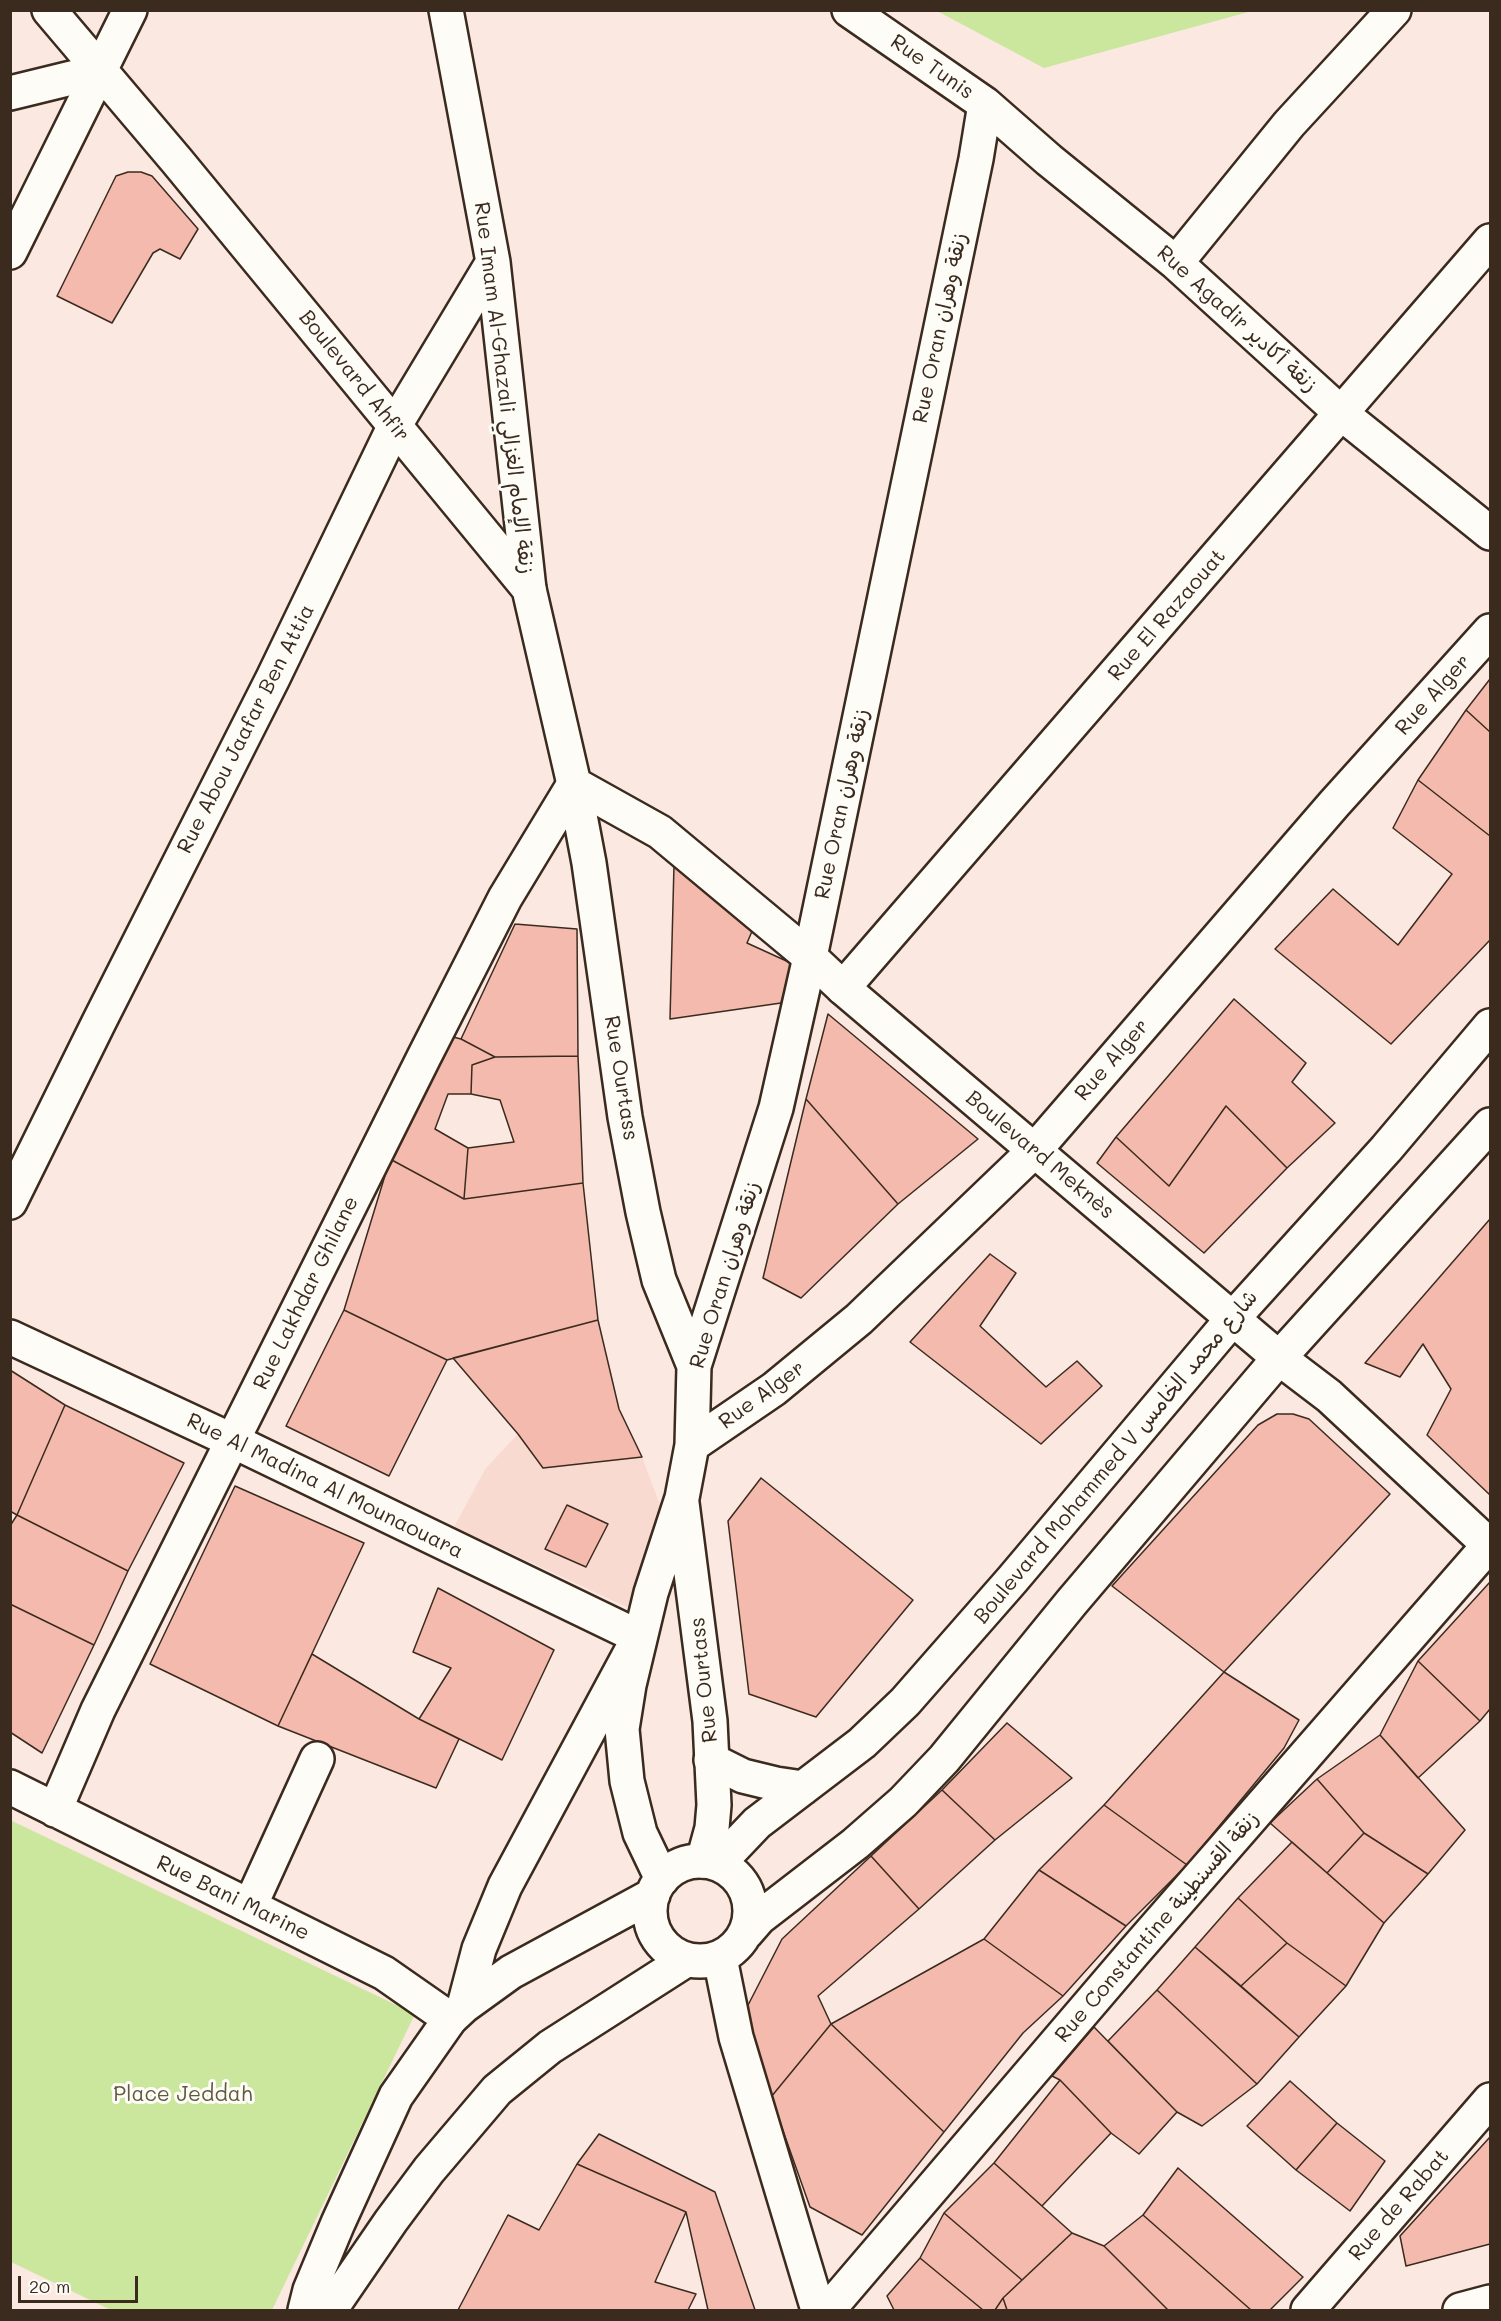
<!DOCTYPE html>
<html>
<head>
<meta charset="utf-8">
<style>
	body { margin:0 }
	#map { position:relative; width:1501px; height:2321px; overflow:hidden; background:#fae8e1; font-family:Mali,sans-serif }
	canvas { display:block }
	.frame { position:absolute; inset:0; border:12px solid #3b2a1e; pointer-events:none }
	.scale { position:absolute; left:18px; top:2276px; width:120px; height:27px; box-sizing:border-box; border:3px solid #3b2a1e; border-top:0; padding-left:8px; font-size:18px; line-height:21px; white-space:nowrap; color:#3b2a1e; -webkit-text-stroke:4px #fdfcf7; paint-order:stroke }
</style>
</head>
<body>
<div id="map">
<canvas width="1501" height="2321"></canvas>
<div class="frame"></div>
<div class="scale">20 m</div>
</div>
<script>
const context = document.querySelector('canvas').getContext('2d');
context.lineJoin = 'round';
function fill(path, color) {
  context.fillStyle = color;
  context.fill(path, 'evenodd');
}
function poly(rows) {
  const path = new Path2D();
  for (const r of rows) {
    if (r.length === 3) {
      path.moveTo(r[0] + r[2], r[1]);
      path.arc(r[0], r[1], r[2], 0, 2 * Math.PI);
      continue;
    }
    path.moveTo(r[0], r[1]);
    for (let i = 2; i < r.length; i += 2) path.lineTo(r[i], r[i + 1]);
  }
  return path;
}
function strokePath(path, color, width, dash) {
  context.strokeStyle = color;
  context.lineWidth = width;
  context.lineCap = dash ? 'butt' : 'round';
  context.setLineDash(dash || []);
  context.stroke(path);
}
function write(font, color, halo, rows, align = 'center') {
  context.font = font + ' Mali,"Playpen Sans Arabic",sans-serif';
  context.lineWidth = 6;
  context.setLineDash([]);
  context.textBaseline = 'middle';
  context.strokeStyle = halo;
  context.fillStyle = color;
  for (const [text, x, y, turn = 0] of rows) {
    context.save();
    context.translate(x, y);
    context.rotate((+turn || 0) * Math.PI / 180);
    context.textAlign = isNaN(turn) ? turn : align;
    if (halo) context.strokeText(text, 0, 0);
    context.fillText(text, 0, 0);
    context.restore();
  }
}
const built = poly([
	[518,1434,543,1468,642,1457,666,1521,629,1608,454,1527,486,1468]
]);
const green = poly([
	[937,11,1252,11,1044,68],
	[10,1820,415,2014,272,2310,111,2310,11,2262]
]);
const building = poly([
	[128,172,141,172,152,176,198,229,180,259,160,249,153,253,112,323,57,296,116,176,128,172],
	[1490,679,1490,732,1466,710,1490,679],
	[1466,710,1490,732,1490,836,1418,780,1466,710],
	[1418,780,1490,836,1490,940,1391,1044,1275,949,1333,889,1398,945,1452,874,1393,828,1418,780],
	[674,865,753,929,747,943,793,964,781,1003,670,1019,674,865],
	[515,924,577,929,578,1056,495,1057,461,1039,515,924],
	[1234,999,1306,1063,1292,1082,1335,1123,1287,1168,1226,1106,1169,1186,1116,1137,1234,999],
	[828,1014,978,1139,898,1204,806,1099,828,1014],
	[445,1035,461,1039,495,1057,472,1065,471,1094,448,1094,435,1129,468,1148,464,1199,390,1159,445,1035],
	[578,1056,583,1183,464,1199,468,1148,514,1142,500,1100,471,1094,472,1065,495,1057,578,1056],
	[806,1099,898,1204,801,1298,763,1278,806,1099],
	[1226,1106,1287,1168,1204,1253,1097,1163,1116,1137,1169,1186,1226,1106],
	[390,1159,464,1199,583,1183,598,1320,447,1360,344,1310,390,1159],
	[1490,1219,1490,1495,1427,1435,1451,1389,1423,1344,1400,1377,1365,1363,1490,1219],
	[990,1254,1016,1273,980,1326,1046,1387,1077,1361,1102,1386,1041,1444,910,1342,990,1254],
	[344,1310,447,1360,389,1476,286,1426,344,1310],
	[598,1320,619,1409,642,1457,543,1468,518,1434,453,1358,598,1320],
	[10,1370,65,1405,17,1515,10,1511,10,1370],
	[65,1405,184,1463,128,1571,17,1515,65,1405],
	[1277,1414,1293,1414,1309,1419,1390,1494,1224,1672,1112,1586,1258,1425,1277,1414],
	[761,1478,913,1600,816,1717,749,1694,728,1521,761,1478],
	[235,1486,364,1543,278,1726,150,1664,235,1486],
	[567,1505,608,1524,586,1567,545,1549,567,1505],
	[17,1515,128,1571,94,1645,10,1604,10,1526,17,1515],
	[1490,1582,1490,1709,1480,1721,1418,1661,1490,1582],
	[438,1588,554,1650,502,1760,419,1719,451,1668,413,1652,438,1588],
	[10,1604,94,1645,42,1753,10,1732,10,1604],
	[312,1654,419,1719,459,1739,436,1788,278,1726,312,1654],
	[1418,1661,1480,1721,1418,1778,1380,1735,1418,1661],
	[1224,1672,1299,1720,1284,1748,1187,1865,1104,1805,1224,1672],
	[1007,1723,1072,1778,995,1840,942,1790,1007,1723],
	[1380,1735,1465,1830,1428,1874,1364,1833,1317,1779,1380,1735],
	[1317,1779,1364,1833,1327,1873,1270,1823,1317,1779],
	[942,1790,995,1840,919,1909,871,1856,942,1790],
	[1104,1805,1187,1865,1126,1926,1039,1870,1104,1805],
	[1364,1833,1428,1874,1384,1923,1327,1873,1364,1833],
	[1292,1842,1384,1923,1346,1986,1287,1943,1238,1898,1292,1842],
	[871,1856,919,1909,818,1996,831,2024,771,2097,745,2011,782,1939,871,1856],
	[1039,1870,1126,1926,1063,1996,984,1939,1039,1870],
	[1238,1898,1287,1943,1241,1986,1195,1947,1238,1898],
	[984,1939,1063,1996,1023,2033,944,2132,831,2024,984,1939],
	[1287,1943,1346,1986,1299,2037,1241,1986,1287,1943],
	[1195,1947,1299,2037,1257,2084,1157,1990,1195,1947],
	[1157,1990,1257,2084,1202,2126,1177,2112,1108,2041,1157,1990],
	[831,2024,944,2132,862,2235,810,2207,771,2097,831,2024],
	[1094,2027,1177,2112,1139,2154,1111,2133,1060,2080,1052,2076,1094,2027],
	[1060,2080,1111,2133,1042,2206,994,2163,1060,2080],
	[1290,2081,1337,2123,1296,2170,1247,2126,1290,2081],
	[1337,2123,1385,2161,1350,2211,1296,2170,1337,2123],
	[599,2134,715,2192,755,2310,708,2310,686,2212,577,2164,599,2134],
	[1490,2137,1490,2244,1406,2266,1400,2236,1490,2137],
	[994,2163,1072,2233,1022,2280,944,2213,994,2163],
	[577,2164,686,2212,655,2282,696,2294,688,2310,458,2310,508,2215,539,2230,577,2164],
	[1178,2168,1303,2277,1270,2310,1251,2310,1143,2215,1178,2168],
	[944,2213,1022,2280,1003,2298,995,2310,983,2310,920,2258,944,2213],
	[1143,2215,1251,2310,1168,2310,1104,2246,1143,2215],
	[1072,2233,1104,2246,1168,2310,1007,2310,1003,2298,1072,2233],
	[920,2258,983,2310,894,2310,887,2296,920,2258],
	[1003,2298,1007,2310,995,2310,1003,2298]
]);
const street = poly([
	[446,10,493,262,529,589],
	[849,10,985,104,1049,160,1176,263,1342,414,1490,533],
	[10,93,100,71],
	[1176,263,1289,124,1394,10],
	[574,784,589,863,625,1117,643,1212,659,1280,694,1366],
	[843,988,1490,241],
	[10,1202,99,1022,273,678,395,425,493,262],
	[1279,1358,1329,1396,1490,1546],
	[692,1445,774,1389,859,1319,1034,1151,1334,804,1490,631],
	[682,1503,710,1721,714,1805,712,1828,703,1861],
	[10,1787,384,1973,450,2019],
	[55,1810,98,1710,424,1057,505,898,574,784],
	[662,1879,640,1833,627,1781,622,1729,629,1685,651,1593,682,1498,692,1445,694,1366,776,1108,810,957,976,159,985,104],
	[250,1906,317,1759],
	[828,2310,1134,1952,1489,1545],
	[1308,2310,1490,2100]
]);
const secondary = poly([
	[49,10,177,161,529,589,574,784,660,832,810,957,843,988,1279,1358],
	[10,252,130,10],
	[10,1337,233,1441,639,1637],
	[720,1958,736,2037,818,2310],
	[1460,2310,1490,2302]
]);
const primary = poly([
	[711,1760,743,1776,776,1784,803,1788],
	[700,1911,50],
	[718,1864,757,1823,862,1743,905,1702,1012,1580,1234,1317,1386,1149,1490,1026],
	[746,1933,759,1918,855,1844,903,1802,944,1759,1071,1603,1279,1358,1490,1125],
	[464,2006,479,1949,505,1886,639,1637],
	[305,2310,310,2290,338,2223,396,2096,450,2019,464,2006,511,1972,653,1895],
	[330,2310,391,2221,429,2170,497,2090,550,2047,686,1960]
]);
const streetNames = [
	["Rue Tunis",932,67,35],
	["Rue Agadir زنقة أكادير",1237,319,42],
	["Rue Oran زنقة وهران",940,328,-78],
	["Boulevard Ahfir",354,376,51],
	["Rue Imam Al-Ghazali زنقة الإمام الغزالي",504,388,83],
	["Rue El Razaouat",1167,615,-49],
	["Rue Alger",1433,695,-48],
	["Rue Abou Jaafar Ben Attia",246,729,-63],
	["Rue Oran زنقة وهران",842,804,-78],
	["Rue Alger",1112,1060,-49],
	["Rue Ourtass",621,1078,81],
	["Boulevard Meknès",1040,1155,40],
	["Rue Oran زنقة وهران",725,1275,-73],
	["Rue Lakhdar Ghilane",306,1293,-64],
	["Rue Alger",762,1395,-36],
	["Boulevard Mohammed V شارع محمد الخامس",1116,1457,-50],
	["Rue Al Madina Al Mounaouara",325,1486,26],
	["Rue Ourtass",704,1680,-96],
	["Rue Bani Marine",233,1898,26],
	["Rue Constantine زنقة القسنطينة",1157,1927,-49],
	["Rue de Rabat",1399,2205,-49]
];
const parkNames = [
	["Place Jeddah",183,2095]
];
fill(built, '#f8dad1');
fill(green, '#cbe79e');
fill(building, '#f4baad');
strokePath(building, '#3b2a1e', 1.5);
strokePath(street, '#3b2a1e', 38);
strokePath(secondary, '#3b2a1e', 38);
strokePath(primary, '#3b2a1e', 38);
strokePath(street, '#fdfcf7', 33);
strokePath(secondary, '#fdfcf7', 33);
strokePath(primary, '#fdfcf7', 33);
write('21px', '#3b2a1e', '#fdfcf7', streetNames);
write('21px', '#5f593e', '#fdfcf7', parkNames);
</script>
</body>
</html>
